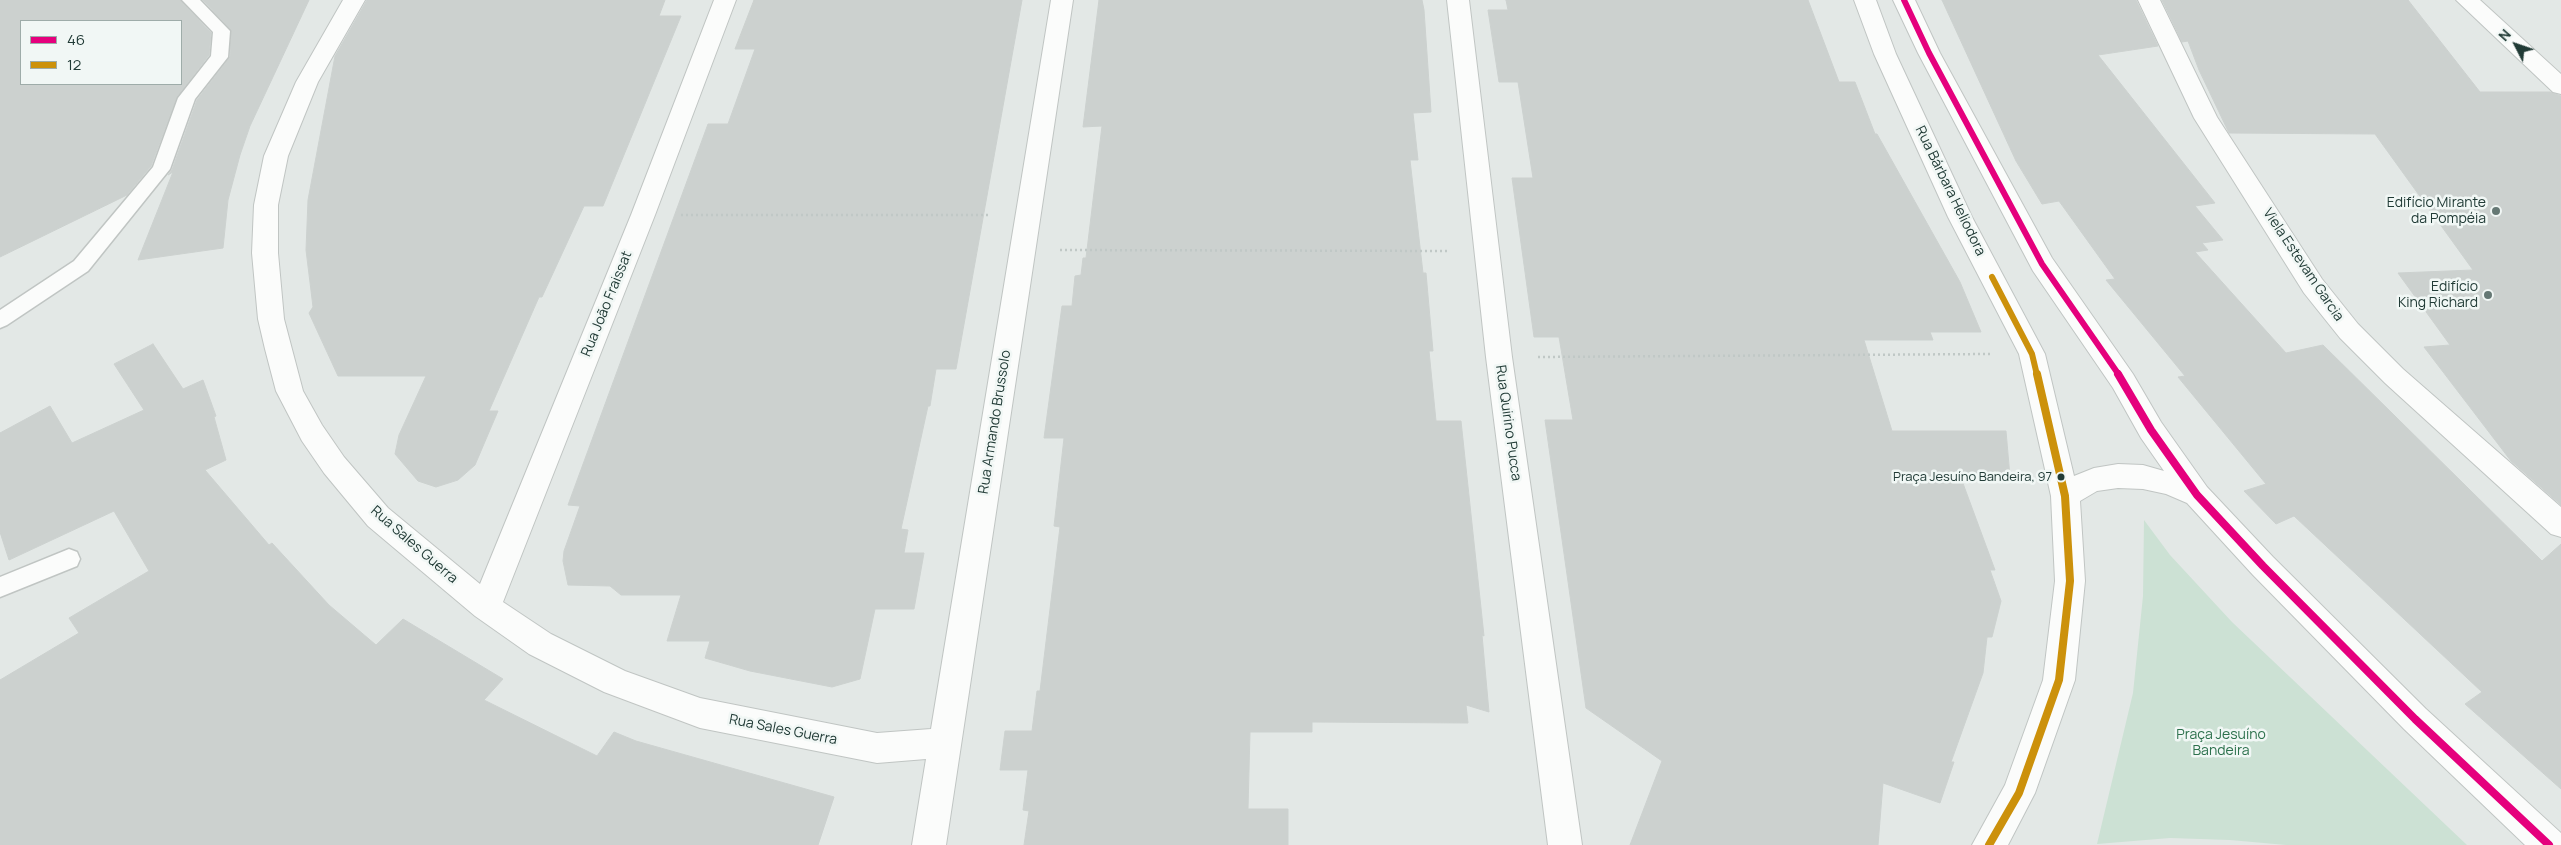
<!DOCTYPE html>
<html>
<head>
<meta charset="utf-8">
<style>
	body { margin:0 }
	#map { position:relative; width:2561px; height:845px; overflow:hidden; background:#e3e8e6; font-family:Manrope,sans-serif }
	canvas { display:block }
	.legend { position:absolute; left:20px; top:20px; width:162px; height:65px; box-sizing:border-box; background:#f1f7f5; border:1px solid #9eaca9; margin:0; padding:6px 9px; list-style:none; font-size:15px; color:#213b36 }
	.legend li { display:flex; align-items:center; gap:10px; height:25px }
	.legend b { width:25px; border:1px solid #9eaca9 }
	.north { position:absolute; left:2491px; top:20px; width:50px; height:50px; -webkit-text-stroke:4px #f1f7f5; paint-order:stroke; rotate:311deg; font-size:14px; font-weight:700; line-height:20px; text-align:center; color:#213b36 }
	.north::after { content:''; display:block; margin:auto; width:18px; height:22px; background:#213b36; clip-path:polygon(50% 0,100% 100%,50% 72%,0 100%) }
</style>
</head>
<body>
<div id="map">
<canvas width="2561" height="845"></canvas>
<ul class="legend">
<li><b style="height:6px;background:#e5007d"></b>46</li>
<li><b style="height:6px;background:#cc910b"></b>12</li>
</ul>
<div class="north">N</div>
</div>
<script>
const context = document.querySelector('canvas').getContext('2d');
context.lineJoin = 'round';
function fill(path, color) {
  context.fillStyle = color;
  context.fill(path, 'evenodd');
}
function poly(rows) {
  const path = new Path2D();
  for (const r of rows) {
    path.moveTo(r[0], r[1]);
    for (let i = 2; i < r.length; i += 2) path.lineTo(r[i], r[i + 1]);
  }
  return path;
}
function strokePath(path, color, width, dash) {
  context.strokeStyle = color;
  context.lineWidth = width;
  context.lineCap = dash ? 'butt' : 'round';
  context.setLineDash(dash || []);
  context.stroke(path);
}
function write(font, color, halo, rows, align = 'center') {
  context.font = font + ' Manrope,sans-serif';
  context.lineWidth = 5;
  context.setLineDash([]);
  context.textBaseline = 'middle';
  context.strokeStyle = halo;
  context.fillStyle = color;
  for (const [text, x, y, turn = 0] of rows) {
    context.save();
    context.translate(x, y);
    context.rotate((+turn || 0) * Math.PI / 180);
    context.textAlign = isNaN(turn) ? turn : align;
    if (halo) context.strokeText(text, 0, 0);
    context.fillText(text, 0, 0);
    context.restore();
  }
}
const green = poly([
	[2144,520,2170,555,2232,622,2467,845,2286,845,2230,840,2170,838,2097,844,2133,693,2143,596]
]);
const building = poly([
	[0,0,180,0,211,33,209,55,177,97,151,166,127,195,0,257,0,0],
	[21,21,181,21,181,84,21,84,21,21],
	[203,0,309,0,250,126,240,155,228,200,223,248,138,260,173,172,168,175,172,170,197,100,230,57,231,30,203,0],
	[367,0,665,0,659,16,681,16,603,206,584,206,542,297,539,297,489,411,498,411,475,465,458,480,436,487,418,481,395,454,399,435,426,376,338,376,309,313,313,307,306,250,308,200,335,56,367,0],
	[754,0,1022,0,956,369,936,369,930,406,928,406,901,529,908,530,904,553,924,553,914,609,875,609,860,679,832,687,750,671,705,658,710,641,667,641,681,595,621,595,610,586,568,585,563,561,564,551,580,506,568,505,708,124,728,124,755,49,735,49,754,0],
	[1099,0,1422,0,1424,10,1431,112,1413,113,1418,160,1410,160,1423,273,1426,273,1429,307,1433,351,1429,351,1436,421,1461,421,1484,636,1482,635,1489,712,1466,705,1468,723,1312,722,1312,732,1250,732,1248,809,1288,809,1288,845,1024,845,1029,811,1023,810,1028,770,1000,770,1005,731,1032,731,1037,691,1040,691,1060,527,1054,526,1064,438,1044,438,1062,306,1072,306,1075,276,1081,275,1083,258,1086,258,1102,126,1083,127,1099,0],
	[1506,0,1808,0,1839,82,1855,82,1875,134,1877,134,1960,282,1981,332,1930,332,1933,340,1864,340,1892,431,2006,431,2010,477,1961,478,1995,570,1990,570,2001,601,1992,637,1987,637,1983,673,1951,762,1954,762,1940,803,1883,783,1878,845,1630,845,1662,761,1586,708,1545,420,1573,420,1559,337,1534,337,1512,178,1533,178,1518,82,1499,82,1488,10,1508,10,1506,0],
	[1942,0,2136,0,2158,46,2098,55,2215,203,2195,206,2223,240,2202,243,2208,250,2195,252,2286,353,2323,345,2542,561,2561,544,2561,789,2465,704,2482,692,2294,516,2276,524,2244,491,2266,484,2178,377,2185,376,2106,280,2115,279,2059,201,2042,204,2016,161,1942,0],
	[2162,0,2408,0,2480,92,2550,92,2561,96,2561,505,2511,461,2424,347,2450,345,2398,273,2473,270,2375,134,2229,133,2199,70,2188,41,2182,42,2162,0],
	[153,344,183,389,203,380,216,416,214,417,226,460,205,470,269,545,272,543,329,605,376,645,403,619,503,679,484,700,597,756,614,732,636,741,834,797,818,845,0,845,0,680,79,633,69,618,149,571,114,511,9,560,0,532,0,433,50,406,72,443,144,410,114,364,153,344]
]);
const path = poly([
	[681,215,989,215],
	[1060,250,1449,251],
	[1538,357,1991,354]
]);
const service = poly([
	[182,0,200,0,230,31,228,57,195,99,170,169,88,271,7,325,0,328,0,310,74,261,153,167,178,98,211,56,213,32,182,0],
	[69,549,77,552,80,559,77,566,0,597,0,577,69,549]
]);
const minor = poly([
	[343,0,365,0,318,82,288,156,278,205,278,253,284,319,303,391,322,425,344,457,388,508,480,584,631,215,714,0,736,0,655,215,503,602,551,634,625,671,700,698,877,733,931,729,1051,0,1073,0,946,845,912,845,926,759,877,763,700,728,604,692,529,654,475,616,368,526,324,473,302,441,276,391,265,349,258,319,252,253,254,205,264,156,296,82,343,0],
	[1447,0,1469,0,1512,357,1582,845,1548,845,1486,357,1447,0],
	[2138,0,2160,0,2217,117,2322,279,2358,324,2403,369,2561,507,2561,537,2551,534,2385,383,2340,338,2304,293,2194,118,2138,0],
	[2456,0,2480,0,2561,74,2561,94,2553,92,2456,0]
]);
const tertiary = poly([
	[1854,0,1876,0,1896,54,1972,217,2045,354,2074,476,2094,468,2118,464,2143,465,2164,471,2141,438,2113,388,2033,271,1918,53,1893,0,1915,0,1940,53,2052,258,2133,374,2161,422,2207,487,2273,557,2426,709,2561,833,2561,845,2525,845,2404,729,2253,575,2187,503,2166,494,2143,489,2118,488,2097,491,2080,501,2085,581,2075,680,2035,793,2008,845,1972,845,2005,785,2043,680,2055,581,2051,496,2019,354,1948,217,1874,54,1854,0]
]);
const bus1Far1 = poly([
	[1904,0,1929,53,2042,264,2119,375]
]);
const bus1 = poly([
	[2118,374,2151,430,2197,495,2263,566,2415,719,2549,845]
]);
const bus2Far1 = poly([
	[1992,277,2032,354,2037,375]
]);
const bus2 = poly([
	[1989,845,2019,793,2059,680,2070,581,2065,496,2037,374]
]);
const markers = [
	[2496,211,5,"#657874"],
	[2488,295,5,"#657874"],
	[2061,477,4.5,"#213b36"]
];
const busNames = [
	["Praça Jesuíno Bandeira, 97",2052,477]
];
const streetNames = [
	["Rua Bárbara Heliodora",1950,191,64],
	["Viela Estevam Garcia",2303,265,56],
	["Rua João Fraissat",607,304,-68],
	["Rua Armando Brussolo",995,422,-81],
	["Rua Quirino Pucca",1508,423,82],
	["Rua Sales Guerra",414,545,41],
	["Rua Sales Guerra",783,730,11]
];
const poiNames = [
	["Edifício Mirante",2486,203],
	["da Pompéia",2486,219],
	["Edifício",2478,287],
	["King Richard",2478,303]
];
const parkNames = [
	["Praça Jesuíno",2221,735],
	["Bandeira",2221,751]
];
fill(green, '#cce1d4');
fill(building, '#ccd1cf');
strokePath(building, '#ccd1cf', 1);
strokePath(service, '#c0c5c3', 3);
strokePath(minor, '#c0c5c3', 2);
strokePath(tertiary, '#c0c5c3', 2);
strokePath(path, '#c0c8c6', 2.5, [2, 3]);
fill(service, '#fbfcfb');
fill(minor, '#fbfcfb');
fill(tertiary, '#fbfcfb');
strokePath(bus1Far1, '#e5007d', 6);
strokePath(bus1, '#e5007d', 8);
strokePath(bus2Far1, '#cc910b', 6);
strokePath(bus2, '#cc910b', 8);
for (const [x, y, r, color] of markers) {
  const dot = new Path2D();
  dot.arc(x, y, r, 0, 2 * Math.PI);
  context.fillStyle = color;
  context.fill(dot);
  strokePath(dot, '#f1f7f5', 2);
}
write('13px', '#213b36', '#f1f7f5', busNames, 'right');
write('14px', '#213b36', '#f1f7f5', streetNames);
write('14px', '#213b36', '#f1f7f5', poiNames, 'right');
write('14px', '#2c714c', '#f1f7f5', parkNames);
</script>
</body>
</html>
